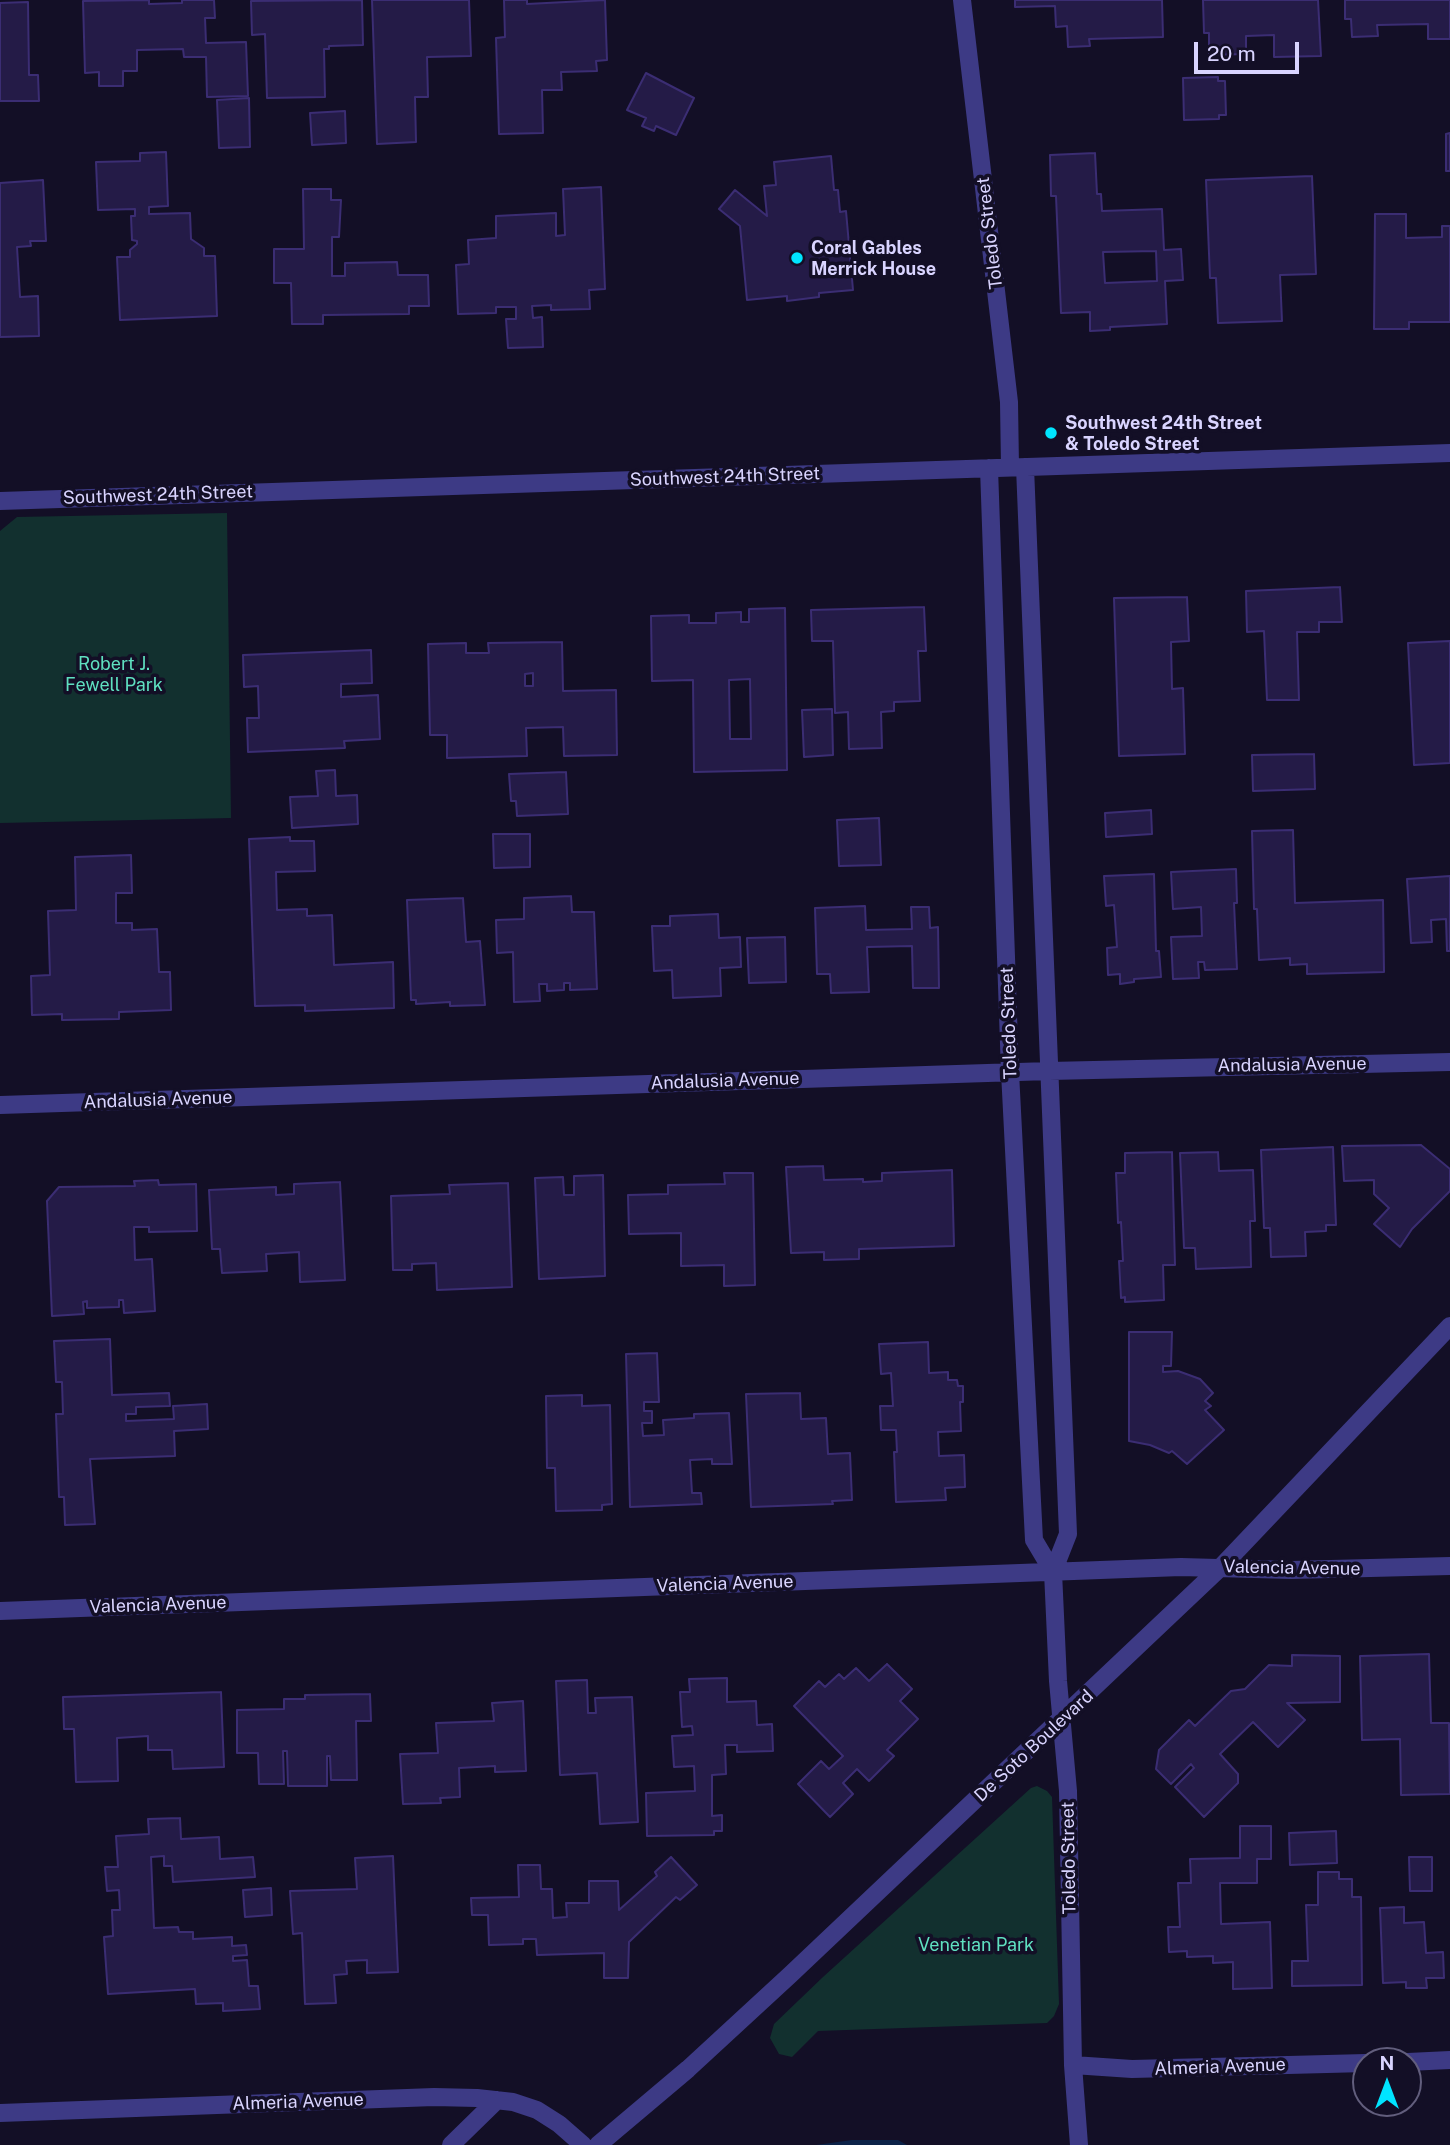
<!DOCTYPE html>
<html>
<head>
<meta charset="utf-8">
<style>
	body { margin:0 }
	#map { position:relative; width:1450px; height:2145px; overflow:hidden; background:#130f26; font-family:"Public Sans",sans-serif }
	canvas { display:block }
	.north { position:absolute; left:1352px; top:2047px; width:70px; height:70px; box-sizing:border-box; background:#130f26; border:2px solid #625e7d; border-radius:50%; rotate:0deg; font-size:19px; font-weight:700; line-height:28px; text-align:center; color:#d9d4ff }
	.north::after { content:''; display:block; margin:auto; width:24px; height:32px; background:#00e5ff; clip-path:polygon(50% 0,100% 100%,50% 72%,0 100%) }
	.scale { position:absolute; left:1194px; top:42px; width:105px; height:32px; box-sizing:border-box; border:4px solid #d9d4ff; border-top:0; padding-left:9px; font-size:21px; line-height:24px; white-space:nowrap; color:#d9d4ff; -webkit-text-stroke:5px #130f26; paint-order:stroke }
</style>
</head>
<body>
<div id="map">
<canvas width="1450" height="2145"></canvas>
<div class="north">N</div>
<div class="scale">20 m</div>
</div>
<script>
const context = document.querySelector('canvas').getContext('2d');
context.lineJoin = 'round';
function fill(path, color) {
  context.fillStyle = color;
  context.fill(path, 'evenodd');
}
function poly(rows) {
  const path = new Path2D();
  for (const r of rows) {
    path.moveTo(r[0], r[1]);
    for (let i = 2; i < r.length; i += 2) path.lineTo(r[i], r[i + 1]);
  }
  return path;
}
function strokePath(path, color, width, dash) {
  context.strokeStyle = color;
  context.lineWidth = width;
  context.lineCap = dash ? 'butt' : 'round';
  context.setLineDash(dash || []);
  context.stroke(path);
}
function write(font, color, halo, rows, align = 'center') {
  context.font = font + ' "Public Sans",sans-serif';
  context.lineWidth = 7;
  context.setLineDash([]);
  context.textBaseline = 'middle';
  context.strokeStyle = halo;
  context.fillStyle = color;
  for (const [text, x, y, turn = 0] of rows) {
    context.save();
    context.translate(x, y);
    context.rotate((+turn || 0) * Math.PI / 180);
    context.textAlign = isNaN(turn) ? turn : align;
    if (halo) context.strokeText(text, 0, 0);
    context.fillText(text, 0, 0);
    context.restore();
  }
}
const green = poly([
	[227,513,231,818,0,823,0,531,17,517],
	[1037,1786,1047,1791,1052,1797,1059,2004,1054,2016,1047,2023,818,2031,792,2057,779,2054,770,2038,774,2024,823,1977,1031,1788]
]);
const water = poly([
	[852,2140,898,2140,907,2145,816,2145]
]);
const building = poly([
	[149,0,149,4,182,3,182,0,214,0,215,18,205,18,206,43,246,42,248,96,207,97,206,57,184,57,183,49,137,50,137,71,123,71,123,86,99,86,99,72,85,73,83,1,149,0],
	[362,0,363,45,329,46,329,49,324,49,325,97,267,98,265,34,252,35,251,1,362,0],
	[372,0,469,0,471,56,427,57,428,97,415,97,416,142,377,144,372,0],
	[504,0,527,0,527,4,605,0,607,60,596,61,597,71,561,72,562,90,542,90,543,133,499,134,496,38,505,37,504,0],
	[1015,0,1162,0,1163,37,1089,39,1090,46,1068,47,1067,26,1056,27,1055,6,1015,7,1015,0],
	[1203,0,1318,0,1321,56,1274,57,1274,35,1246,36,1246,54,1209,55,1209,33,1204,33,1203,0],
	[1345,0,1450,0,1450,39,1428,39,1428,24,1377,25,1378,36,1352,37,1351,19,1345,19,1345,0],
	[28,2,29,75,38,75,39,101,0,101,0,3,28,2],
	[646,73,694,98,676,135,656,126,654,131,642,126,646,118,627,110,646,73],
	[1218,77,1218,81,1225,81,1226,115,1219,115,1219,119,1184,120,1183,78,1218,77],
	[249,98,250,147,219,148,217,100,249,98],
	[345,111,346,143,312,145,310,113,345,111],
	[1450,133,1450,171,1446,171,1446,134,1450,133],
	[166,152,168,206,149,207,149,214,190,213,191,239,204,248,204,256,215,256,217,316,120,320,117,257,130,257,130,250,137,244,137,241,132,240,131,216,135,216,135,209,98,210,96,162,140,161,140,153,166,152],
	[1095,153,1097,194,1101,194,1102,211,1162,209,1164,250,1181,249,1183,280,1165,281,1167,324,1110,327,1110,330,1090,331,1090,312,1061,313,1056,196,1051,196,1050,155,1095,153],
	[1156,251,1157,281,1105,283,1103,252,1156,251],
	[831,156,834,190,838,190,840,212,846,211,853,290,819,293,819,297,787,301,787,296,747,300,740,226,719,209,735,190,767,216,764,186,776,185,774,162,831,156],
	[1312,176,1316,274,1280,275,1282,321,1218,323,1216,278,1210,278,1206,180,1312,176],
	[43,180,46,241,30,241,31,246,17,247,20,297,38,296,39,336,0,337,0,183,43,180],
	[601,187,605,289,589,290,590,309,551,310,551,305,532,306,533,318,542,317,543,347,508,348,506,319,516,319,516,307,496,307,496,313,458,314,456,265,469,264,468,240,496,238,496,216,556,213,556,236,565,235,563,189,601,187],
	[303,189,331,189,331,200,341,200,339,237,332,237,332,276,345,276,345,263,397,262,398,275,428,275,429,306,409,306,409,314,323,315,323,324,292,324,291,283,274,283,274,249,304,249,303,189],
	[1375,214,1406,214,1406,238,1442,237,1442,226,1450,226,1450,322,1409,322,1409,329,1374,329,1375,214],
	[1340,587,1342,622,1319,622,1319,632,1297,632,1299,700,1267,700,1264,631,1247,632,1246,591,1340,587],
	[1187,597,1189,641,1171,642,1172,689,1183,688,1185,754,1119,756,1114,598,1187,597],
	[924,607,926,651,918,651,920,701,894,702,894,711,881,712,882,748,849,749,848,712,835,713,833,641,812,641,811,610,924,607],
	[785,608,787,770,694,772,693,680,652,681,651,616,689,615,689,623,716,623,716,613,741,612,741,622,749,622,749,609,785,608],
	[750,679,751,739,730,739,729,680,750,679],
	[1450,641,1450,763,1414,765,1408,643,1450,641],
	[562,642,563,691,616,690,617,755,564,756,563,727,526,728,527,756,447,758,447,735,430,735,428,644,466,643,466,653,489,653,488,643,562,642],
	[533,673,533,686,525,686,525,674,533,673],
	[371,650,372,683,341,684,341,697,378,695,380,739,344,741,345,748,248,752,247,718,259,718,258,686,244,687,243,655,371,650],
	[832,709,833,755,804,757,802,710,832,709],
	[1314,754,1315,789,1253,791,1252,755,1314,754],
	[335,770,336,796,357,795,358,824,292,828,290,797,318,796,316,771,335,770],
	[566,772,568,814,517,816,516,801,511,801,509,774,566,772],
	[1151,810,1152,834,1106,837,1105,813,1151,810],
	[879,818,881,865,839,866,837,820,879,818],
	[1293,830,1295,903,1383,900,1384,972,1307,974,1307,964,1290,965,1290,958,1259,960,1257,909,1254,909,1252,831,1293,830],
	[493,834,530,834,530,867,494,868,493,834],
	[290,837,290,841,314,841,315,871,276,872,277,910,307,909,307,916,332,915,334,965,393,962,394,1008,305,1011,305,1005,255,1006,249,839,290,837],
	[131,855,132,893,116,893,116,923,132,923,132,930,157,929,159,972,170,972,171,1010,119,1012,119,1019,62,1020,62,1014,32,1015,31,976,50,975,48,911,76,910,75,857,131,855],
	[1236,869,1237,903,1234,903,1237,969,1205,970,1204,962,1198,962,1199,978,1173,979,1171,937,1202,936,1201,907,1173,909,1171,872,1236,869],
	[1154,874,1156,951,1159,951,1161,977,1134,979,1134,982,1120,984,1120,974,1108,975,1107,948,1117,947,1114,905,1106,906,1104,876,1154,874],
	[1450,876,1450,951,1447,951,1446,919,1431,920,1432,942,1411,943,1407,879,1450,876],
	[571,896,572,912,594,912,597,989,570,990,570,983,564,983,564,990,547,991,547,984,539,984,540,1001,514,1002,513,952,497,953,496,920,524,919,524,898,571,896],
	[463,898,466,942,480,941,485,1005,450,1006,450,1002,416,1004,416,1000,411,1000,407,900,463,898],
	[865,906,866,930,912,929,911,907,929,907,930,928,938,927,939,988,913,988,912,946,867,947,869,992,831,993,830,974,817,974,815,908,865,906],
	[718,914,719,938,740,937,741,967,720,968,721,996,673,998,672,970,654,971,652,926,670,926,670,916,718,914],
	[785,937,786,982,749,983,747,938,785,937],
	[1421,1145,1450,1169,1450,1191,1412,1229,1400,1247,1374,1224,1389,1208,1374,1194,1374,1180,1344,1181,1342,1146,1421,1145],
	[1333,1147,1336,1225,1326,1225,1326,1231,1305,1232,1306,1256,1271,1257,1270,1228,1264,1228,1261,1150,1333,1147],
	[1172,1152,1175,1265,1163,1265,1164,1300,1125,1302,1125,1297,1121,1298,1119,1261,1123,1261,1121,1222,1118,1223,1116,1173,1125,1173,1125,1153,1172,1152],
	[1218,1152,1219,1171,1253,1170,1255,1221,1250,1221,1251,1267,1196,1269,1195,1248,1184,1248,1180,1153,1218,1152],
	[823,1166,824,1180,863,1179,863,1182,882,1181,882,1173,952,1170,954,1246,859,1249,859,1259,824,1260,824,1252,791,1253,786,1167,823,1166],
	[724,1173,753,1173,755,1285,724,1286,724,1265,681,1266,681,1233,629,1234,628,1195,668,1194,668,1185,725,1184,724,1173],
	[603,1175,605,1276,539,1279,535,1178,563,1177,564,1195,574,1195,574,1176,603,1175],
	[158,1180,159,1185,196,1184,197,1231,149,1232,149,1227,134,1227,135,1260,152,1259,155,1311,124,1313,123,1300,119,1300,119,1307,87,1308,87,1301,83,1302,84,1314,52,1316,47,1201,59,1187,135,1186,134,1181,158,1180],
	[340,1182,345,1280,300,1282,299,1252,266,1254,267,1271,222,1273,220,1249,212,1249,209,1190,276,1187,276,1195,294,1194,294,1184,340,1182],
	[508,1183,512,1287,437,1290,436,1263,412,1264,412,1270,393,1270,391,1196,450,1194,449,1185,508,1183],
	[1129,1332,1172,1332,1171,1366,1163,1366,1163,1372,1178,1371,1200,1379,1213,1393,1205,1401,1211,1406,1205,1410,1224,1430,1187,1464,1172,1451,1169,1453,1150,1445,1129,1441,1129,1332],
	[110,1339,112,1395,169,1393,170,1406,136,1407,136,1414,126,1414,126,1421,174,1419,173,1406,207,1404,208,1429,174,1431,175,1456,90,1459,95,1524,65,1525,64,1497,59,1497,56,1414,63,1414,62,1382,56,1382,54,1341,110,1339],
	[928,1342,929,1373,948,1372,948,1380,957,1380,958,1386,963,1386,963,1402,960,1402,961,1431,938,1432,939,1456,964,1455,965,1487,945,1488,946,1500,896,1502,894,1452,897,1452,896,1430,881,1430,880,1406,893,1406,891,1373,881,1374,879,1344,928,1342],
	[657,1353,659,1402,644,1402,644,1411,652,1411,652,1423,642,1423,643,1436,664,1435,663,1420,694,1418,694,1414,729,1413,732,1464,712,1464,712,1459,690,1460,692,1493,701,1493,702,1504,630,1507,626,1354,657,1353],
	[800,1393,801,1419,826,1418,828,1454,850,1453,852,1500,832,1501,833,1504,751,1507,746,1394,800,1393],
	[582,1395,582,1406,610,1405,612,1504,602,1505,602,1510,556,1511,555,1468,547,1468,546,1396,582,1395],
	[1429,1654,1431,1723,1449,1723,1450,1794,1401,1795,1400,1739,1362,1740,1360,1656,1429,1654],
	[1292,1655,1340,1656,1340,1702,1287,1703,1305,1720,1278,1747,1253,1722,1220,1754,1238,1774,1238,1783,1204,1817,1175,1787,1194,1768,1191,1764,1171,1784,1156,1769,1159,1750,1189,1720,1195,1726,1231,1691,1245,1689,1269,1665,1292,1666,1292,1655],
	[887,1664,912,1689,900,1701,918,1719,887,1750,894,1756,869,1781,857,1769,843,1783,853,1794,830,1817,798,1784,821,1761,829,1769,843,1756,794,1706,819,1681,825,1687,839,1674,844,1679,856,1668,869,1681,887,1664],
	[727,1678,727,1702,756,1701,757,1725,772,1724,773,1751,737,1752,737,1745,725,1745,726,1774,712,1775,712,1816,722,1815,722,1831,714,1831,714,1835,647,1836,646,1793,695,1791,694,1766,674,1767,672,1736,693,1735,692,1726,682,1727,680,1692,690,1692,689,1679,727,1678],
	[587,1680,588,1713,596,1713,595,1698,632,1697,638,1822,600,1824,597,1773,560,1775,556,1681,587,1680],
	[221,1692,224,1767,173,1769,172,1750,148,1750,148,1736,117,1738,118,1781,76,1782,74,1729,64,1729,63,1697,221,1692],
	[370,1694,371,1721,356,1721,357,1780,331,1780,330,1756,327,1756,327,1786,288,1786,287,1751,283,1751,284,1784,259,1784,258,1753,237,1753,237,1710,284,1709,284,1699,305,1699,305,1695,370,1694],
	[523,1701,526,1771,495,1772,495,1766,459,1768,460,1797,440,1798,441,1803,403,1804,400,1754,438,1753,436,1723,494,1721,492,1703,523,1701],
	[180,1818,181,1839,219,1837,220,1859,253,1857,255,1877,173,1882,172,1866,164,1866,164,1856,151,1857,154,1928,178,1927,179,1932,193,1932,193,1939,232,1937,232,1946,246,1945,247,1955,233,1956,233,1961,247,1960,249,1986,258,1986,260,2009,223,2011,223,2003,196,2004,195,1989,108,1994,104,1937,113,1936,112,1910,120,1910,119,1890,107,1891,105,1867,118,1867,116,1836,149,1834,148,1819,180,1818],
	[1240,1826,1271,1826,1271,1859,1257,1859,1257,1883,1220,1883,1221,1924,1270,1922,1272,1988,1233,1989,1233,1962,1213,1963,1213,1956,1187,1957,1187,1951,1169,1952,1168,1927,1180,1927,1178,1883,1191,1883,1190,1859,1240,1858,1240,1826],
	[1336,1831,1337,1863,1290,1865,1289,1833,1336,1831],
	[393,1856,398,1972,367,1973,367,1960,346,1961,347,1974,334,1975,336,2003,305,2004,302,1933,293,1934,290,1891,357,1889,355,1858,393,1856],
	[671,1857,697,1885,680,1900,676,1897,629,1942,628,1978,604,1978,604,1953,537,1955,536,1939,523,1939,523,1944,489,1945,488,1915,472,1915,471,1898,519,1897,518,1865,540,1865,541,1889,552,1889,553,1918,567,1917,566,1903,589,1903,589,1881,618,1881,619,1910,657,1876,655,1872,671,1857],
	[1409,1857,1432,1857,1432,1891,1410,1891,1409,1857],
	[1318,1872,1339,1872,1339,1879,1352,1879,1352,1897,1361,1897,1362,1985,1292,1986,1292,1961,1308,1961,1306,1905,1318,1905,1318,1872],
	[271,1888,272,1915,245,1917,243,1890,271,1888],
	[1404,1907,1404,1923,1424,1922,1426,1953,1443,1952,1444,1978,1426,1978,1427,1988,1406,1988,1406,1982,1383,1983,1380,1908,1404,1907]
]);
const minor = poly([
	[962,0,1009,402,1010,467],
	[1025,467,1068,1534,1053,1572,1058,1681,1068,1791,1073,2065,1079,2145],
	[989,468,1010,1072,1034,1540,1053,1572],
	[0,501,1450,453],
	[0,1105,1049,1071,1450,1062],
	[0,1611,1181,1567,1291,1570,1450,1566],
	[1408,2062,1450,2060],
	[1073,2065,1132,2069,1366,2063],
	[0,2113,434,2097,477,2098,513,2102,537,2110,559,2124,583,2145],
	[451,2145,497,2100],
	[598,2145,688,2069,790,1975,1221,1567,1450,1326]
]);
const markers = [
	[797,258,7,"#00e5ff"],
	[1051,433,7,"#00e5ff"]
];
const streetNames = [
	["Toledo Street",990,233,-97],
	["Southwest 24th Street",725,477,-2],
	["Southwest 24th Street",158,495,-2],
	["Toledo Street",1009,1023,-92],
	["Andalusia Avenue",1292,1065,-1],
	["Andalusia Avenue",725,1081,-2],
	["Andalusia Avenue",158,1100,-2],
	["Valencia Avenue",1292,1568,1],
	["Valencia Avenue",725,1584,-2],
	["Valencia Avenue",158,1605,-2],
	["De Soto Boulevard",1034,1746,-43],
	["Toledo Street",1069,1858,-91],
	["Almeria Avenue",1220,2067,-2],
	["Almeria Avenue",298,2102,-2]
];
const poiNames = [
	["Coral Gables",811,248],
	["Merrick House",811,269],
	["Southwest 24th Street",1065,423],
	["& Toledo Street",1065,444]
];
const parkNames = [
	["Robert J.",114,664],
	["Fewell Park",114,685],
	["Venetian Park",976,1945]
];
fill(green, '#12302f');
fill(water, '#0c2248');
fill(building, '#241b47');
strokePath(building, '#3b2d73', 2);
strokePath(minor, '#3d3a85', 18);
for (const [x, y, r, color] of markers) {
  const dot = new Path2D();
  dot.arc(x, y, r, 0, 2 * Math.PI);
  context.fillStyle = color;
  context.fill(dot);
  strokePath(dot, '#130f26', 2.5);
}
write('18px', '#d9d4ff', '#130f26', streetNames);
write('bold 18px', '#d9d4ff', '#130f26', poiNames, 'left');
write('18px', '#5fe0c0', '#130f26', parkNames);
</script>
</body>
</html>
